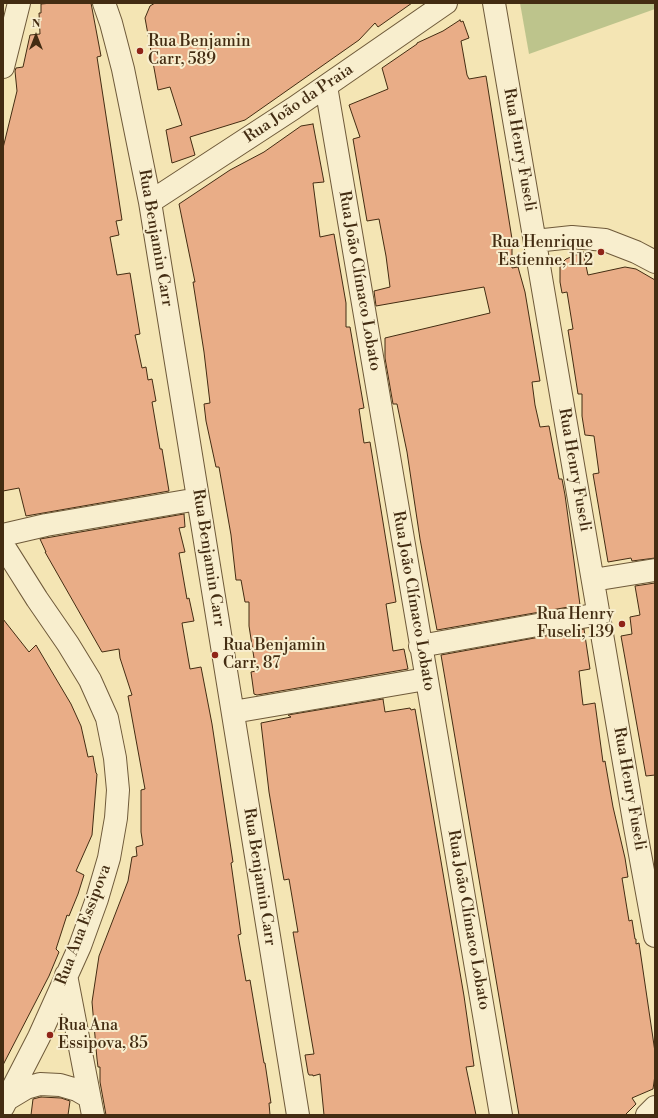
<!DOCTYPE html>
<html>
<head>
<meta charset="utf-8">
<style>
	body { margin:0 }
	#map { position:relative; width:658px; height:1118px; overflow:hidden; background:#f4e5b4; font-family:"Libre Bodoni",serif }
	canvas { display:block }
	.frame { position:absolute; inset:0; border:4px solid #432c12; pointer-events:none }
	.north { position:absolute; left:16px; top:16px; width:40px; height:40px; -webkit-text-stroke:3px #f8eece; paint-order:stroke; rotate:0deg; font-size:11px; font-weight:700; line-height:16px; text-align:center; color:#432c12 }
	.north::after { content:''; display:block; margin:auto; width:14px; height:18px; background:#432c12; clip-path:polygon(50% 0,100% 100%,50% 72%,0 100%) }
</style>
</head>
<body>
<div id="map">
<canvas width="658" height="1118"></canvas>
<div class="frame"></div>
<div class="north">N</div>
</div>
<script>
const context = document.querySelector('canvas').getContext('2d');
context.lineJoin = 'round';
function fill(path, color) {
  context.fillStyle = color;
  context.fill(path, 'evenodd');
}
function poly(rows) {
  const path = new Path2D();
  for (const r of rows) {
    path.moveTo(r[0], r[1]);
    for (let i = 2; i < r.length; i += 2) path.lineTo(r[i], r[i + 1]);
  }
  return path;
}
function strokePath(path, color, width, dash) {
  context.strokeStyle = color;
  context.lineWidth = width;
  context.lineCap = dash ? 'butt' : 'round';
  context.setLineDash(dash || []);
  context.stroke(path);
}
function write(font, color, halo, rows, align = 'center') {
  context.font = font + ' "Libre Bodoni",serif';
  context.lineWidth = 4;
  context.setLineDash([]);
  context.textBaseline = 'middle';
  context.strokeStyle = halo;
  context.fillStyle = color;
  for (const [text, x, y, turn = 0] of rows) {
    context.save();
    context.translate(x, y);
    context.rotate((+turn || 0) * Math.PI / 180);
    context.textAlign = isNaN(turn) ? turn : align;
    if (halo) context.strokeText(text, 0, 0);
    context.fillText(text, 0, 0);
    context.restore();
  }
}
const green = poly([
	[520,3,655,3,655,9,529,54]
]);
const building = poly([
	[52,3,91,3,101,56,97,57,122,220,116,221,119,235,110,237,117,275,130,273,140,334,135,335,142,368,146,367,148,380,152,379,156,401,152,402,160,449,162,449,169,491,26,516,19,488,3,491,3,148,17,91,15,71,16,68,23,67,30,35,40,34,39,13,41,13,41,4,52,3],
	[155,3,412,3,378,27,375,23,359,40,245,120,190,137,195,155,172,163,166,130,182,125,170,87,158,90,145,18,150,6,155,3],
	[460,20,461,22,463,21,469,38,461,41,467,75,469,79,486,76,512,239,512,268,518,267,525,292,540,381,532,382,535,405,540,427,549,426,559,479,562,479,565,495,580,605,437,630,420,539,407,452,397,404,393,404,385,358,385,338,490,313,484,287,376,306,374,291,390,287,386,256,379,219,367,221,353,139,360,137,349,105,388,89,382,68,417,44,417,43,443,31,460,20],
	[313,124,324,182,313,183,320,237,334,234,346,303,346,327,350,327,364,408,359,409,364,443,370,442,396,602,386,604,393,651,404,649,408,669,257,695,254,694,251,672,256,671,249,626,249,602,245,602,241,580,236,580,231,535,219,467,216,467,206,421,204,404,210,403,204,352,193,282,195,282,179,204,230,170,264,152,301,126,313,124],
	[583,252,588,275,625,267,636,269,655,280,655,558,632,561,631,558,608,562,593,474,599,473,594,436,585,435,582,416,582,394,578,394,568,330,573,329,567,292,562,293,560,282,560,265,566,259,583,252],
	[184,514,185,527,179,528,185,552,179,553,187,599,189,598,194,621,182,623,190,669,201,667,212,724,233,862,231,863,241,934,238,935,246,981,250,980,264,1063,265,1063,271,1103,269,1103,270,1115,106,1115,100,1082,100,1067,98,1067,97,1059,92,1002,99,956,128,881,132,857,137,856,136,847,143,845,141,832,141,790,145,789,128,696,132,695,120,658,119,649,102,652,45,552,46,552,40,539,184,514],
	[655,583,655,775,646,776,621,636,632,634,630,617,640,615,635,586,655,583],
	[3,619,29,652,36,645,71,704,81,726,88,757,93,756,96,773,97,774,92,835,76,871,84,875,78,894,69,916,67,915,56,949,59,952,49,976,3,1065,3,619],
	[584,629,590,669,579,671,583,705,595,703,603,762,605,761,613,807,625,858,628,877,622,878,629,921,632,920,635,939,636,939,636,944,639,943,655,1052,655,1075,653,1089,632,1098,636,1104,625,1115,519,1115,441,655,584,629],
	[383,699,385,712,410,708,411,710,415,709,464,996,474,1066,466,1067,476,1115,324,1115,320,1074,313,1076,313,1075,309,1075,308,1073,305,1055,314,1054,293,932,298,932,289,879,284,880,281,863,269,792,261,723,291,717,288,715,383,699],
	[41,1097,61,1098,70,1101,68,1115,31,1115,33,1099,41,1097]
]);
const street = poly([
	[104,3,111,23,123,69,150,202,298,1115],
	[494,3,635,827,655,936],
	[3,67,19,3],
	[326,86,501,1115],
	[150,202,294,108,446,3],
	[535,241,572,237,605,240,636,252,655,262],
	[3,535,46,525,198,499],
	[3,545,37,599,68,644,90,680,107,718,115,758,118,790,116,818,109,858,97,899,80,946,39,1037,3,1107],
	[593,580,655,570],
	[420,646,599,614],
	[233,712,426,679],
	[66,975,93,1115],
	[5,1098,6,1100,26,1088,40,1084,60,1085,77,1090,89,1097],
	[647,1115,655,1107]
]);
const markers = [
	[140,51,4,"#8f2418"],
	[601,252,4,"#8f2418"],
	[622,624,4,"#8f2418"],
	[215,655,4,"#8f2418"],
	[50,1035,4,"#8f2418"]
];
const poiNames = [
	["Rua Benjamin",148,42],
	["Carr, 589",148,60],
	["Rua Henrique",593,243,"right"],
	["Estienne, 112",593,261,"right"],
	["Rua Henry",614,615,"right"],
	["Fuseli, 139",614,633,"right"],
	["Rua Benjamin",223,646],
	["Carr, 87",223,664],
	["Rua Ana",58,1026],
	["Essipova, 85",58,1044]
];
const streetNames = [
	["Rua João da Praia",299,104,-34],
	["Rua Henry Fuseli",519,150,80],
	["Rua Benjamin Carr",155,238,80],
	["Rua João Clímaco Lobato",359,281,80],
	["Rua Henry Fuseli",574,470,80],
	["Rua Benjamin Carr",208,558,81],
	["Rua João Clímaco Lobato",413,601,80],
	["Rua Henry Fuseli",629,789,80],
	["Rua Benjamin Carr",259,877,81],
	["Rua João Clímaco Lobato",468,920,80],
	["Rua Ana Essipova",84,925,-69]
];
fill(green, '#bdc48c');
fill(building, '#e9ad87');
strokePath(building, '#432c12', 1);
strokePath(street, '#6f5a3a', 24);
strokePath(street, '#f8eece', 22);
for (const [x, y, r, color] of markers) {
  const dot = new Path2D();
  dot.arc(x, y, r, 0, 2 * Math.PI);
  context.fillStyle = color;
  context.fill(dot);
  strokePath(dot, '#f8eece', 1.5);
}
write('16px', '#432c12', '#f8eece', poiNames, 'left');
write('16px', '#432c12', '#f8eece', streetNames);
</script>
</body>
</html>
